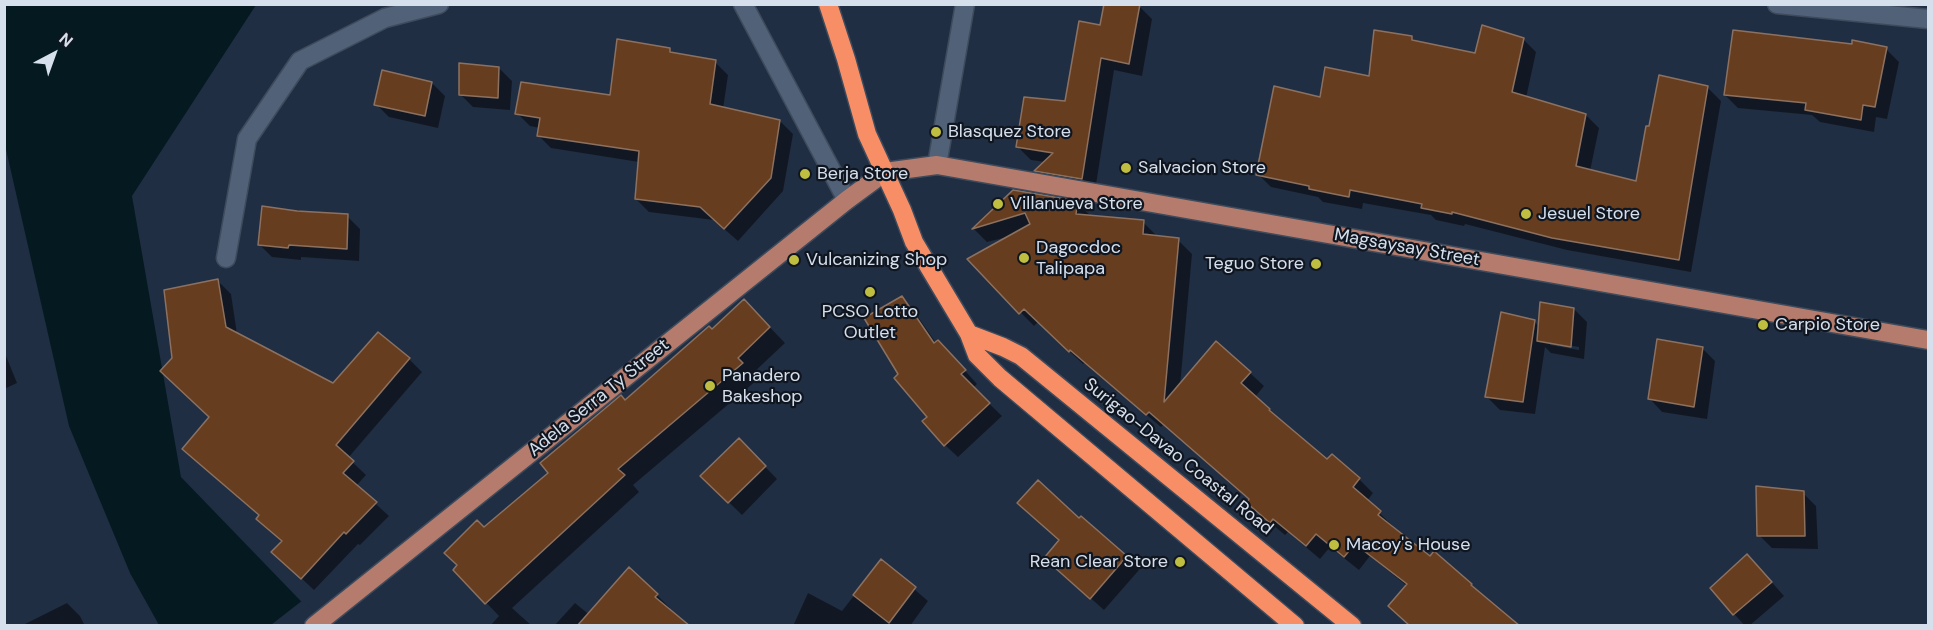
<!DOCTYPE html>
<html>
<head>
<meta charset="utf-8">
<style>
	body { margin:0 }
	#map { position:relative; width:1933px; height:630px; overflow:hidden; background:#202e43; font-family:"DM Sans",sans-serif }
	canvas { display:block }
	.frame { position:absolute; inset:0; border:6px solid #d6e0ed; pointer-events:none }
	.north { position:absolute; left:24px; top:24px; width:60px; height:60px; -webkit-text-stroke:4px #101620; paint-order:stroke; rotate:41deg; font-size:16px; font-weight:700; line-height:24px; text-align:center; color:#d6e0ed }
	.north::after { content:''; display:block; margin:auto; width:21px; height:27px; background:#d6e0ed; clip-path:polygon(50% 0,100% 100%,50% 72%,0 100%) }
</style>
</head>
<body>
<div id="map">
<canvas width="1933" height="630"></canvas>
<div class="frame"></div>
<div class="north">N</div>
</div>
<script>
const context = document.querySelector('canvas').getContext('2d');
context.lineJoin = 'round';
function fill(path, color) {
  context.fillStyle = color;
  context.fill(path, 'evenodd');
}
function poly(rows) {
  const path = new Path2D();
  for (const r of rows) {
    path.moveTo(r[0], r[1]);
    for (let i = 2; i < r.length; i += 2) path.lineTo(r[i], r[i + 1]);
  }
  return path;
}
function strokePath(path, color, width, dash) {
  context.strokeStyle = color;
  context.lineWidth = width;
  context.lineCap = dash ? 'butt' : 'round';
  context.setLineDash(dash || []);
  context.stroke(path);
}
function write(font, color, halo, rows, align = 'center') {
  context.font = font + ' "DM Sans",sans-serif';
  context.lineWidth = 4.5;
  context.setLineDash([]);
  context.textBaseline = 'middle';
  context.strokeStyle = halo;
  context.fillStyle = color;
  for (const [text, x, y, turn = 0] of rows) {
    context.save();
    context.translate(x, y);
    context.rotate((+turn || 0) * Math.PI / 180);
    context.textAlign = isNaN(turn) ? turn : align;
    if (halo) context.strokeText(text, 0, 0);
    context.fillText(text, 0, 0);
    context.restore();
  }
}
const water = poly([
	[4,5,256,5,132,196,181,477,324,625,159,625,130,573,69,426,5,145]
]);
const pier = poly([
	[303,600,327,626,271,625]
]);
const shadow = poly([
	[1139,6,1152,19,1142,76,1114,70,1095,191,1048,183,1036,171,1045,162,1031,160,1018,147,1066,102,1102,27],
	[1411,37,1416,42,1476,54,1523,39,1536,52,1526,98,1586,115,1599,128,1590,171,1637,183,1708,88,1721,101,1691,272,1567,250,1465,224,1464,226,1436,220,1431,215,1363,203,1362,209,1323,202,1318,197,1271,187,1258,174,1321,99,1370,78],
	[669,49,675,55,715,62,728,75,723,109,780,121,793,134,783,191,738,241,714,220,649,212,636,199,639,162,551,148,538,135,540,128,530,126,517,113,611,96],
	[1886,49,1899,62,1887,119,1876,117,1874,132,1820,122,1812,115,1738,108,1725,95],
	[499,68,512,81,510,110,473,107,460,94],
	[432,83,445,96,438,128,389,117,376,104],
	[1014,192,1077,203,1092,217,1143,222,1157,236,1178,240,1192,254,1180,386,1250,373,1264,386,1255,397,1328,462,1359,479,1373,493,1367,501,1393,526,1392,528,1430,558,1407,586,1370,556,1359,570,1330,547,1320,559,1288,532,1285,535,1262,516,1251,500,1164,424,1161,427,1085,363,1083,364,1038,322,1034,326,969,260,1011,236,987,242,974,229],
	[347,216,360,229,359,261,301,257,301,260,272,257,259,244],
	[218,281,231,294,237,334,333,385,409,359,422,372,348,458,366,475,356,486,389,516,360,545,358,544,314,590,286,564,283,542,258,519,260,516,197,461,210,417,174,358],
	[901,298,914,311,936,343,951,355,977,384,973,388,1002,416,958,457,945,445,900,375],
	[1574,309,1587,322,1584,359,1551,353,1545,347,1535,414,1500,410,1487,397,1534,321,1540,327],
	[1550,342,1579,347,1579,350,1550,345],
	[759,316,785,343,752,374,757,380,633,485,639,492,512,608,532,626,490,626,499,616,455,570,484,529,550,474,625,402,712,331],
	[1702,348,1715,361,1707,419,1662,412,1650,399],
	[4,351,17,383,4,389],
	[739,440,777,479,742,515,702,476],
	[1803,493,1816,506,1818,549,1772,548,1759,535],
	[1079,521,1126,557,1139,570,1104,610,1059,570],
	[881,561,928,601,910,626,793,626,808,593,842,611],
	[1760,569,1784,596,1749,626,1745,626,1712,589],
	[657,595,670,608,668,609,607,621],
	[67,603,80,616,85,626,21,626],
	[575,603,597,621,601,626,554,626]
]);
const building = poly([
	[1104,4,1140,4,1129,64,1101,58,1082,179,1034,171,1053,153,1016,147,1024,97,1065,101,1079,21,1100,25,1104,4],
	[1482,25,1524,38,1512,92,1586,114,1576,166,1636,181,1646,126,1649,126,1659,75,1708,86,1679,260,1552,238,1452,212,1452,214,1421,208,1422,204,1350,190,1349,197,1309,189,1309,186,1256,175,1274,86,1320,97,1325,67,1369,76,1374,30,1412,36,1412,40,1475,53,1482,25],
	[1733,30,1852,44,1852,40,1887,47,1875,107,1863,105,1861,120,1805,110,1806,103,1724,95,1733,30],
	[617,39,670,48,670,52,716,60,710,104,780,120,771,178,724,229,700,207,635,199,639,151,537,136,540,118,515,114,521,82,610,95,617,39],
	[459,63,499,67,498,98,459,95,459,63],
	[382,70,432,82,425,116,374,105,382,70],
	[1013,190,1078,201,1076,214,1144,220,1143,234,1179,238,1164,402,1216,341,1251,372,1241,383,1270,409,1269,410,1327,459,1332,454,1360,478,1353,487,1381,511,1378,515,1430,556,1434,551,1472,584,1471,585,1520,626,1410,626,1388,606,1407,584,1355,544,1344,557,1316,534,1306,546,1273,519,1270,523,1247,503,1249,499,1149,412,1146,415,1070,350,1069,352,1024,309,1019,314,967,259,1030,224,1025,213,972,229,1013,190],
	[262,206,297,211,348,214,347,249,289,245,288,248,258,245,262,206],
	[218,279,226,327,333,383,378,332,410,358,336,445,354,461,343,473,377,502,346,534,344,532,301,579,271,552,282,541,256,519,259,515,182,449,209,417,160,371,172,358,164,290,218,279],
	[902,296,934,343,938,340,966,370,961,374,990,403,944,446,922,421,927,417,894,378,898,374,864,318,902,296],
	[744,299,770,327,738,358,743,363,618,469,625,475,485,604,453,570,457,565,444,553,477,520,484,527,548,473,540,463,621,395,625,400,709,326,712,329,744,299],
	[1540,302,1574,308,1571,347,1537,341,1540,302],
	[1501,312,1535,320,1523,402,1485,397,1501,312],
	[1657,339,1703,347,1694,407,1648,399,1657,339],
	[739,438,766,466,728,503,700,476,739,438],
	[1038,480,1079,518,1081,516,1127,556,1090,599,1044,558,1059,540,1017,503,1038,480],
	[1756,486,1804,491,1805,536,1757,536,1756,486],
	[1747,554,1772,582,1733,615,1710,588,1747,554],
	[881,559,916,587,889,623,853,595,881,559],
	[629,567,658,594,655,597,690,626,577,626,629,567]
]);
const minor = poly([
	[743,4,847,200],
	[1777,4,1928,19],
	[937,165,965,4],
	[226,258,247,139,300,61,385,18,439,4]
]);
const major = poly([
	[314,626,847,200,885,172,937,165,1928,340]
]);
const highway = poly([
	[828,4,846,59,867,134,902,210,914,242,969,334,977,355,1000,378,1295,626],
	[969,334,1003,347,1021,356,1352,626]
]);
const markers = [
	[936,132,6,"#c0be40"],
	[1126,168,6,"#c0be40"],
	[805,174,6,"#c0be40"],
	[998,204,6,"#c0be40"],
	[1526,214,6,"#c0be40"],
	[1024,258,6,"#c0be40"],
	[794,260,6,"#c0be40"],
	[1316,264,6,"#c0be40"],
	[870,292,6,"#c0be40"],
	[1763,325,6,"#c0be40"],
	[710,386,6,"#c0be40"],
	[1334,545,6,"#c0be40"],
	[1180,562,6,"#c0be40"]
];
const poiNames = [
	["Blasquez Store",948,132],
	["Salvacion Store",1138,168],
	["Berja Store",817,174],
	["Villanueva Store",1010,204],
	["Jesuel Store",1538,214],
	["Dagocdoc",1036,248],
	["Talipapa",1036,269],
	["Vulcanizing Shop",806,260],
	["Teguo Store",1304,264,"right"],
	["PCSO Lotto",870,312,"center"],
	["Outlet",870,333,"center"],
	["Carpio Store",1775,325],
	["Panadero",722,376],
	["Bakeshop",722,397],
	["Macoy's House",1346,545],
	["Rean Clear Store",1168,562,"right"]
];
const streetNames = [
	["Magsaysay Street",1407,248,10],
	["Adela Serra Ty Street",599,398,-39],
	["Surigao-Davao Coastal Road",1178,457,39]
];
fill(water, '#051a20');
fill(pier, '#202e43');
fill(shadow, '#0007');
fill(building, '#673d1f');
strokePath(building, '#8c7160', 1.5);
strokePath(minor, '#3e4b5c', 21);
strokePath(major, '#3e4b5c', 21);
strokePath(highway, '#3e4b5c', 21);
strokePath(minor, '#516178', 18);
strokePath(major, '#b57c6d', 18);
strokePath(highway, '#f88e66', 18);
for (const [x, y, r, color] of markers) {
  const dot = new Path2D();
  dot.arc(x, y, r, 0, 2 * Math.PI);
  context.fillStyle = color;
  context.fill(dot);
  strokePath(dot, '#101620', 2);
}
write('18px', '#d6e0ed', '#101620', poiNames, 'left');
write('18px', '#d6e0ed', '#101620', streetNames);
</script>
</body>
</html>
